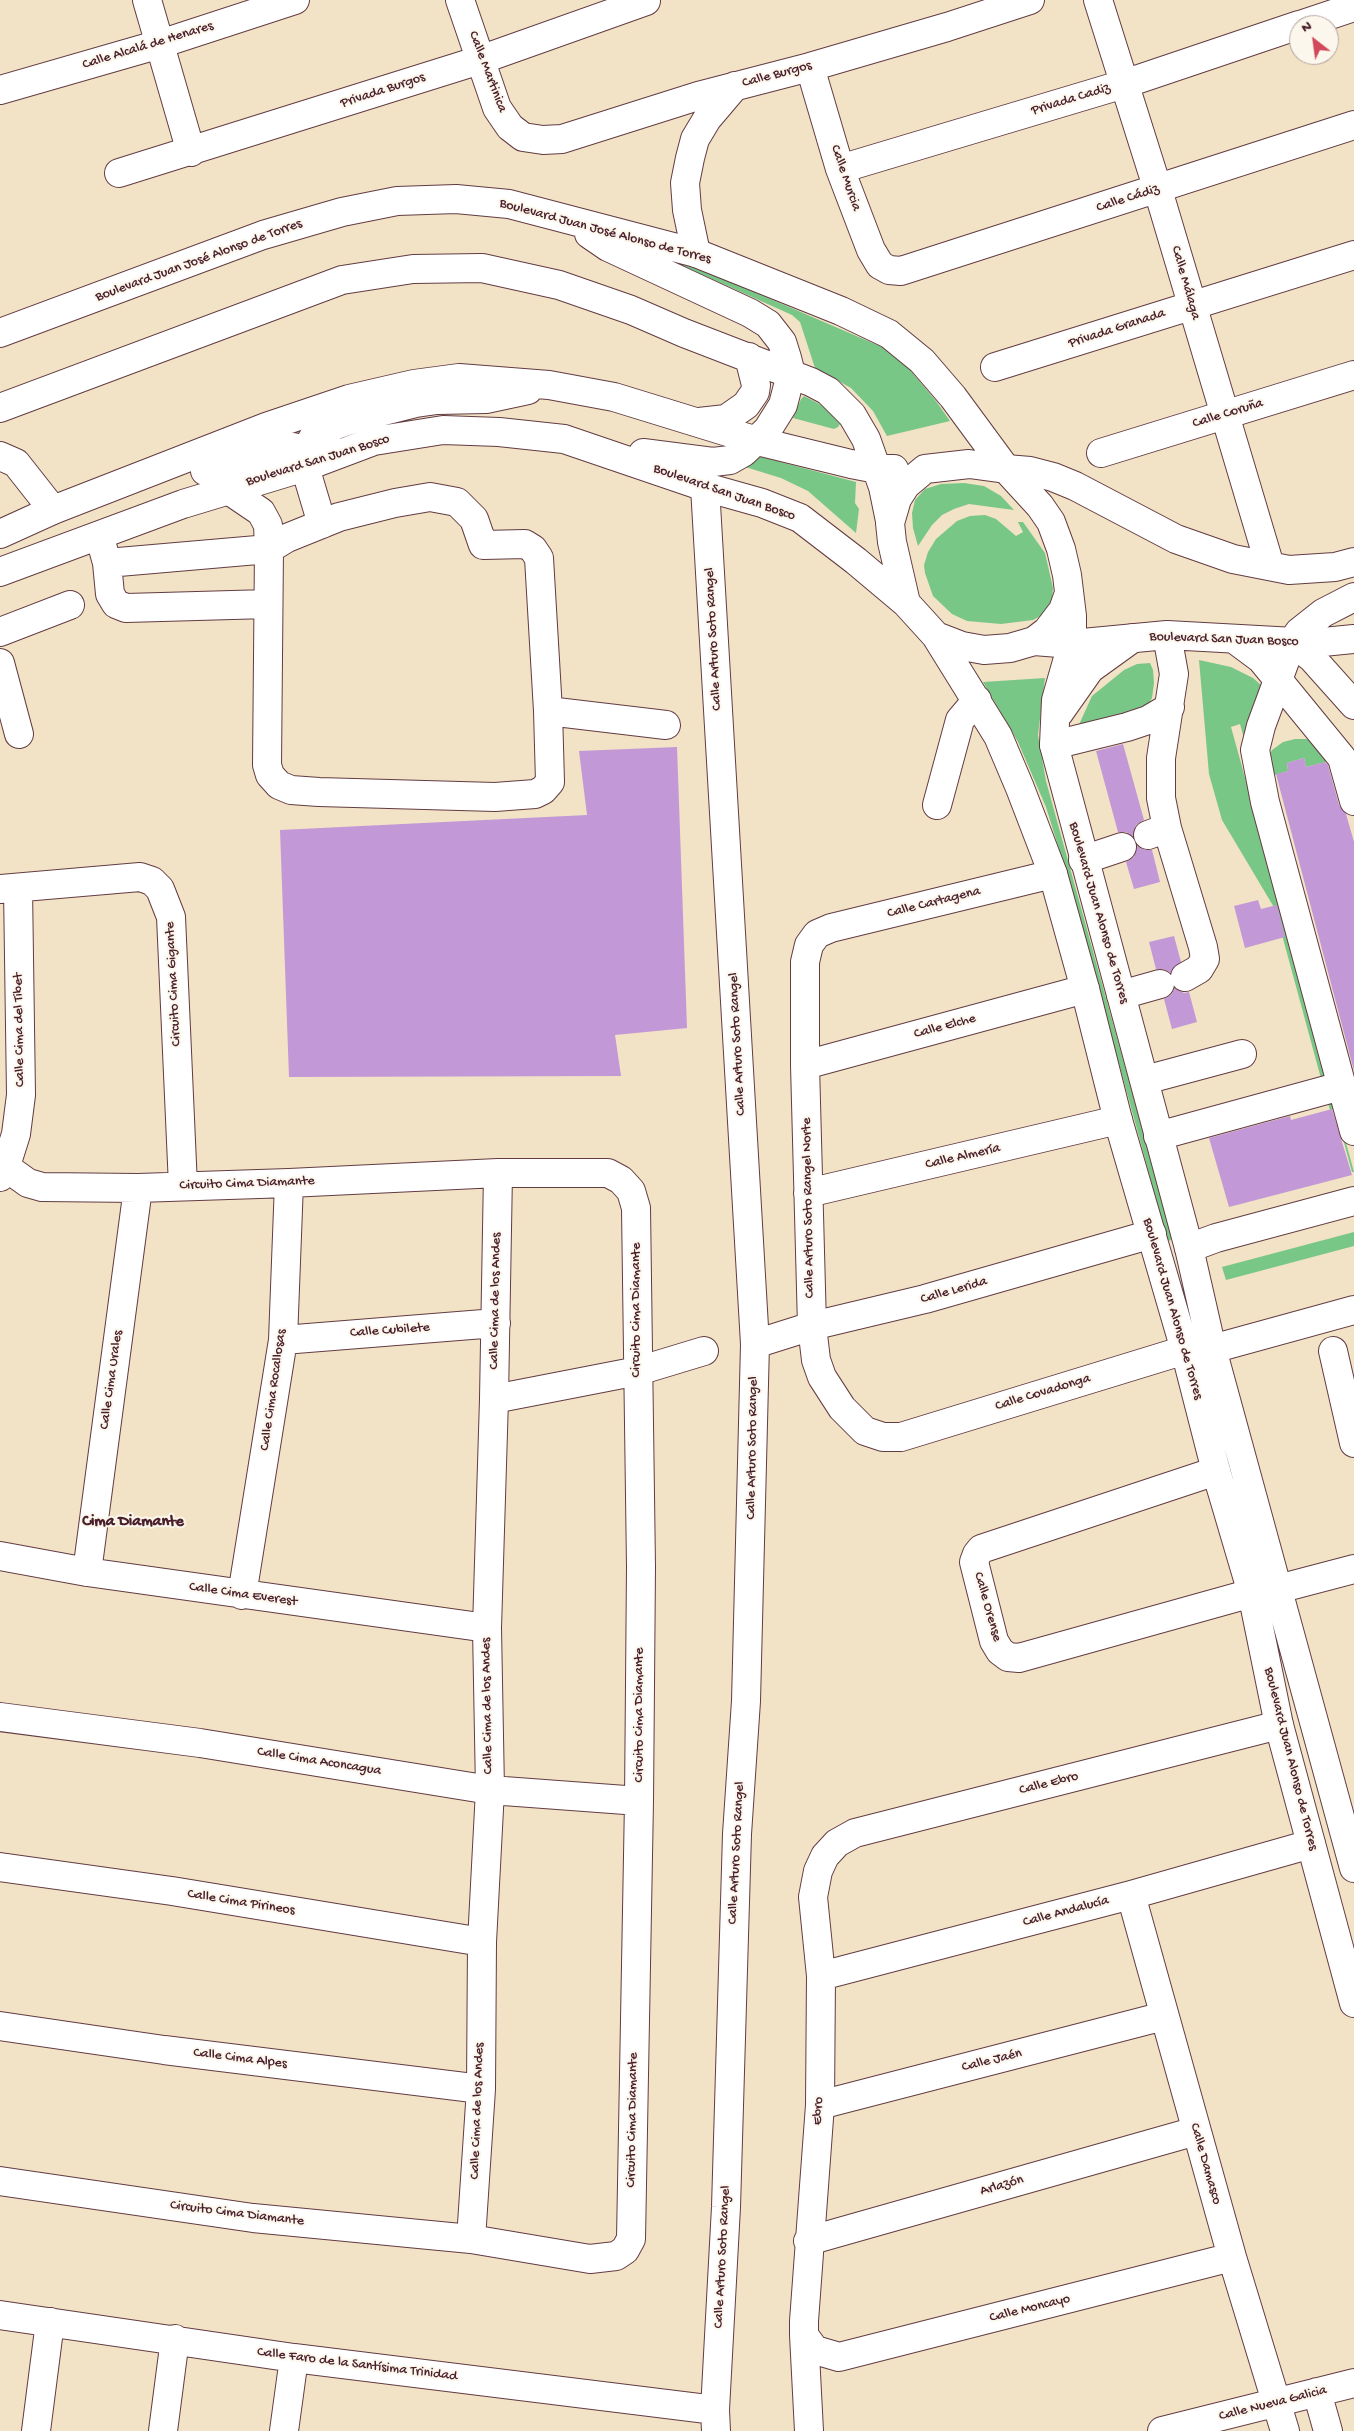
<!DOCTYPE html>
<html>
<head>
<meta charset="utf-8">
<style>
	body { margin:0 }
	#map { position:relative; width:1354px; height:2431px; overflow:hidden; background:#f2e2c6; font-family:"Gochi Hand",sans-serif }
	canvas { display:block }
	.north { position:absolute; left:1289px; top:15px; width:50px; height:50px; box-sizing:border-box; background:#fbf7ec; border:1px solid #b4a19f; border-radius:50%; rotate:330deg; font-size:14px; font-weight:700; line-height:20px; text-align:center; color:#4a1f2b }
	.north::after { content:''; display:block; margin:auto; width:18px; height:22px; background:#d1495b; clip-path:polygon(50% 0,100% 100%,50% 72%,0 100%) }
</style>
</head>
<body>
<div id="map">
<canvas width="1354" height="2431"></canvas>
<div class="north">N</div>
</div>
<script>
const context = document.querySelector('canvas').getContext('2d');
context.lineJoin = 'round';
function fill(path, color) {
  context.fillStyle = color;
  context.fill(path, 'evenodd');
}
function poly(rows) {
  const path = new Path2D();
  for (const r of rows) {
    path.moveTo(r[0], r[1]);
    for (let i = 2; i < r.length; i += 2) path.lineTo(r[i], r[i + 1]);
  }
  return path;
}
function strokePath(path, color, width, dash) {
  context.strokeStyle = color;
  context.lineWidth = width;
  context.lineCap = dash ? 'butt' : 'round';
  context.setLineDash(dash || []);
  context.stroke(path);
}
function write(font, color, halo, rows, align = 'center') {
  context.font = font + ' "Gochi Hand",sans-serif';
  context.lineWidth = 4;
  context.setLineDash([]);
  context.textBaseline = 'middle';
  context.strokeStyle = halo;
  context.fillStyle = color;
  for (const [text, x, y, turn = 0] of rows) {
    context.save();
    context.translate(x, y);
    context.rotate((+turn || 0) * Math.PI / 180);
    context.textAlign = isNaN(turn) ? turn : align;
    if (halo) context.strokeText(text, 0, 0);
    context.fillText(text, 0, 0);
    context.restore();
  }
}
const green = poly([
	[643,244,882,347,905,364,936,401,950,421,887,436,873,411,851,388,815,368,800,322,792,315,641,247],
	[804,396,825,407,840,424,838,427,834,429,793,418,801,399],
	[758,456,856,482,855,503,859,509,856,533,808,491,781,478,742,466],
	[964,483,984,486,1001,496,1014,510,969,504,954,509,942,515,932,525,918,546,913,528,912,513,915,500,925,489,941,484],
	[985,515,996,519,1016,536,1023,532,1018,522,1023,522,1045,553,1053,588,1052,602,1044,614,1033,620,1001,624,967,621,952,614,933,596,925,573,924,565,928,552,936,539,957,521,970,516],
	[1199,660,1231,667,1253,678,1261,685,1250,726,1247,749,1240,724,1231,727,1354,1172,1352,1172,1335,1109,1330,1110,1323,1086,1275,909,1222,820,1209,774],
	[1150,663,1153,670,1154,683,1152,698,1147,707,1077,729,1092,696,1124,670,1137,664],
	[1045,678,1038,735,1046,781,1172,1237,1170,1241,1167,1239,1069,881,1046,807,1018,742,983,682],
	[1295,739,1307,739,1317,747,1324,756,1326,762,1306,767,1304,758,1287,763,1288,771,1268,777,1265,763,1272,750,1283,742],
	[1354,1232,1354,1246,1226,1280,1222,1267]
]);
const building = poly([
	[1123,744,1144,820,1136,825,1133,836,1126,832,1118,832,1096,751],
	[677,747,687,1028,615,1035,621,1076,289,1077,280,830,587,815,579,751],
	[1304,758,1306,767,1325,762,1328,765,1339,805,1346,814,1354,842,1354,1071,1276,774,1288,771,1287,763],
	[1137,846,1145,850,1152,850,1160,882,1134,889,1126,862,1134,857],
	[1258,900,1261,909,1277,905,1285,937,1245,948,1234,906],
	[1174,936,1181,962,1171,973,1163,969,1156,969,1149,942],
	[1175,988,1184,993,1189,992,1197,1022,1172,1029,1164,999,1171,995],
	[1332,1109,1352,1175,1229,1207,1209,1138,1290,1116,1291,1120]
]);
const minor = poly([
	[147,0,191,152],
	[460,0,497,108,510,127,523,137,543,140,562,139,698,96,810,67,947,27,1030,0],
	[1098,0,1158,190,1270,566],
	[1300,25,1354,7],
	[810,67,840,169,871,250,880,265,889,270,901,271,1354,125],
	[0,90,160,44,295,0],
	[840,169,1124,84,1299,25],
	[119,173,480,60,646,1],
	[696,253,687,210,685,183,690,158,695,139,707,119,735,86],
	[995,367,1354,255],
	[1101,453,1354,375],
	[0,456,16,463,53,510],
	[305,467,322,524],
	[1006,469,1030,471,1053,477,1075,486,1176,539,1233,559,1289,570,1335,567,1354,562],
	[705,487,755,1344,746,1701,737,1834,726,2207,715,2410,716,2431],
	[102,545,107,563,110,594,116,604,126,608,268,604],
	[107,563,269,549,287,538,339,517,395,503,430,497,457,502,474,519,483,545,525,544,533,549,539,558,548,711,550,782,543,790,535,794,495,797,319,792,291,790,279,785,270,775,267,765,269,549,268,525,261,512,227,489],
	[1354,597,1323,613,1299,632,1292,642,1261,726,1255,750,1265,802,1354,1131],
	[0,632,70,605],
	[1234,639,1261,659,1342,758,1354,801],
	[1034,641,1072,644,1167,635,1313,643,1354,639],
	[1292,642,1312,658,1354,705],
	[0,663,19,734],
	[548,711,666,725],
	[1054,745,1127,727,1148,720,1170,707],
	[937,805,960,720,977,700],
	[1167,828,1203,947,1205,959,1199,969,1185,977],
	[1148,835,1167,828,1161,798,1161,758,1174,674,1167,635],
	[1083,860,1122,847],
	[1053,874,831,928,817,934,809,945,805,962,805,1065,812,1326,816,1360,822,1377,842,1408,865,1431,883,1437,901,1437,1185,1350],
	[0,889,140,877,152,881,160,889,171,917,183,1186],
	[1121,995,1160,984],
	[805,1065,1085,989],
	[1145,1080,1242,1054],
	[1158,1136,1341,1086],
	[0,1163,28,1183,42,1187,138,1188,289,1183,498,1173,608,1173,621,1180,631,1191,636,1208,641,1567,639,1801,631,2239,625,2250,616,2256,590,2259,471,2239,253,2218,0,2181],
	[0,1177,5,1169,16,1134,21,1095,18,888],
	[808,1193,1118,1120],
	[1189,1248,1216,1238,1354,1201],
	[283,1340,496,1323],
	[755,1344,812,1326,925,1299,1152,1234],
	[1212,1349,1354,1310],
	[1333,1351,1354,1443],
	[494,1399,638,1371,704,1351],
	[1216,1471,981,1549,977,1554,974,1562,994,1641,1000,1651,1008,1657,1019,1658,1252,1593],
	[0,1556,87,1572,487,1628],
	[87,1572,138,1188],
	[1278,1589,1354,1569],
	[242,1595,283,1340,289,1183],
	[0,1717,200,1743,490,1790,639,1801],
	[0,1867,172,1891,482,1942],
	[1131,1895,1232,2257,1285,2431],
	[821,1976,1131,1895,1311,1844],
	[0,2026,164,2050,481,2089],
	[820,2105,1164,2016],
	[471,2239,481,2089,482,1942,490,1790,487,1628,494,1399,498,1173],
	[808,2241,1196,2131],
	[1232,2257,839,2357,815,2350,804,2335,804,2321,820,2105,821,1976,813,1897,818,1871,825,1856,837,1843,855,1833,1279,1725],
	[0,2315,294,2358,715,2410],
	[804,2335,809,2431],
	[1317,2392,1328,2431],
	[36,2431,50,2322],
	[163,2431,175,2339],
	[284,2431,294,2358],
	[1162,2431,1354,2383]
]);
const major = poly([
	[589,234,608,247,750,313,768,324,782,342,787,358,791,374,783,405,768,429,744,452,730,460,713,462,643,453],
	[0,333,263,235,342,212,397,201,456,199,509,204,696,253,841,311,889,334,922,361,953,397,1006,469],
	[0,408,342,280,413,269,482,268,559,285,631,310,684,333,811,382,828,391,852,415,866,439,883,487,890,521],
	[699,422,726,419,746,405,755,392,756,385,749,357],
	[305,467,307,452,312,439,336,425,356,418,416,403,437,400,486,399,528,390],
	[205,471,277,448,293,447,307,452,318,462],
	[0,534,53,510,266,427,349,399,414,384,459,378,549,385,614,397,757,441,851,464,877,469,894,469],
	[0,572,183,504,305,467,374,441,443,430,499,432,564,439,705,487,762,503,800,518,856,561,906,603],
	[1069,593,1063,610,1047,631,1034,641,1010,648,984,650,962,646,936,636,906,603,892,542,890,523,897,499,906,485,925,469,969,464,1006,469,1040,506,1051,522,1061,549,1067,575,1072,616,1072,644,1056,700,1054,745,1189,1248,1212,1349,1354,1868],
	[936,636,998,736,1020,788,1053,874,1085,989,1118,1120,1185,1350,1216,1471,1252,1593,1279,1725,1354,2003],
	[1059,713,1090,669,1133,638]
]);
const streetNames = [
	["Calle Alcalá de Henares",148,46,-17],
	["Calle Martinica",487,72,69],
	["Calle Burgos",777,75,-15],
	["Privada Burgos",383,91,-18],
	["Privada Cadiz",1071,100,-17],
	["Calle Murcia",845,178,71],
	["Calle Cádiz",1128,199,-18],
	["Boulevard Juan José Alonso de Torres",605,232,15],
	["Boulevard Juan José Alonso de Torres",199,261,-20],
	["Calle Málaga",1185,283,74],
	["Privada Granada",1117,329,-18],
	["Calle Coruña",1228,414,-17],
	["Boulevard San Juan Bosco",318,461,-17],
	["Boulevard San Juan Bosco",724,493,19],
	["Calle Arturo Soto Rangel",714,639,-93],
	["Boulevard San Juan Bosco",1224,640,2],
	["Calle Cartagena",934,903,-14],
	["Boulevard Juan Alonso de Torres",1098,913,74],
	["Circuito Cima Gigante",174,984,-93],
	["Calle Elche",945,1027,-15],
	["Calle Cima del Tibet",20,1030,-91],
	["Calle Arturo Soto Rangel",738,1044,-93],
	["Calle Almería",963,1157,-13],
	["Circuito Cima Diamante",247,1184,-2],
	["Calle Arturo Soto Rangel Norte",809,1208,-91],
	["Calle Lerida",954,1291,-16],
	["Calle Cima de los Andes",496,1301,-89],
	["Boulevard Juan Alonso de Torres",1172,1309,74],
	["Circuito Cima Diamante",637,1310,-90],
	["Calle Cubilete",390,1331,-4],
	["Calle Cima Urales",112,1380,-82],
	["Calle Cima Rocallosas",274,1390,-82],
	["Calle Covadonga",1043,1393,-17],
	["Calle Arturo Soto Rangel",753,1448,-89],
	["Calle Cima Everest",243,1595,8],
	["Calle Orense",987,1607,74],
	["Calle Cima de los Andes",488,1706,-91],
	["Circuito Cima Diamante",640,1715,-90],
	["Boulevard Juan Alonso de Torres",1290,1759,76],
	["Calle Cima Aconcagua",319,1762,9],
	["Calle Ebro",1049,1784,-14],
	["Calle Arturo Soto Rangel",737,1853,-87],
	["Calle Cima Pirineos",241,1903,9],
	["Calle Andalucía",1066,1912,-15],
	["Calle Cima Alpes",240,2059,7],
	["Calle Jaén",992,2061,-14],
	["Calle Cima de los Andes",478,2111,-88],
	["Ebro",819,2111,-87],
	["Circuito Cima Diamante",633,2120,-89],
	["Calle Damasco",1205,2164,74],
	["Arlazón",1002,2186,-16],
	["Circuito Cima Diamante",237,2214,7],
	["Calle Arturo Soto Rangel",723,2257,-87],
	["Calle Moncayo",1030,2309,-14],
	["Calle Faro de la Santísima Trinidad",357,2365,7],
	["Calle Nueva Galicia",1273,2404,-14]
];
const quarterNames = [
	["Cima Diamante",133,1523]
];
fill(green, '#78c787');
fill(building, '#c298d7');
strokePath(minor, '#633c42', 30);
strokePath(major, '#633c42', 30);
strokePath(minor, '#fff', 28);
strokePath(major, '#fff', 28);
write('14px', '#4a1f2b', '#fbf7ec', streetNames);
write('bold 16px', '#4a1f2b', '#fbf7ec', quarterNames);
</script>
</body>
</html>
